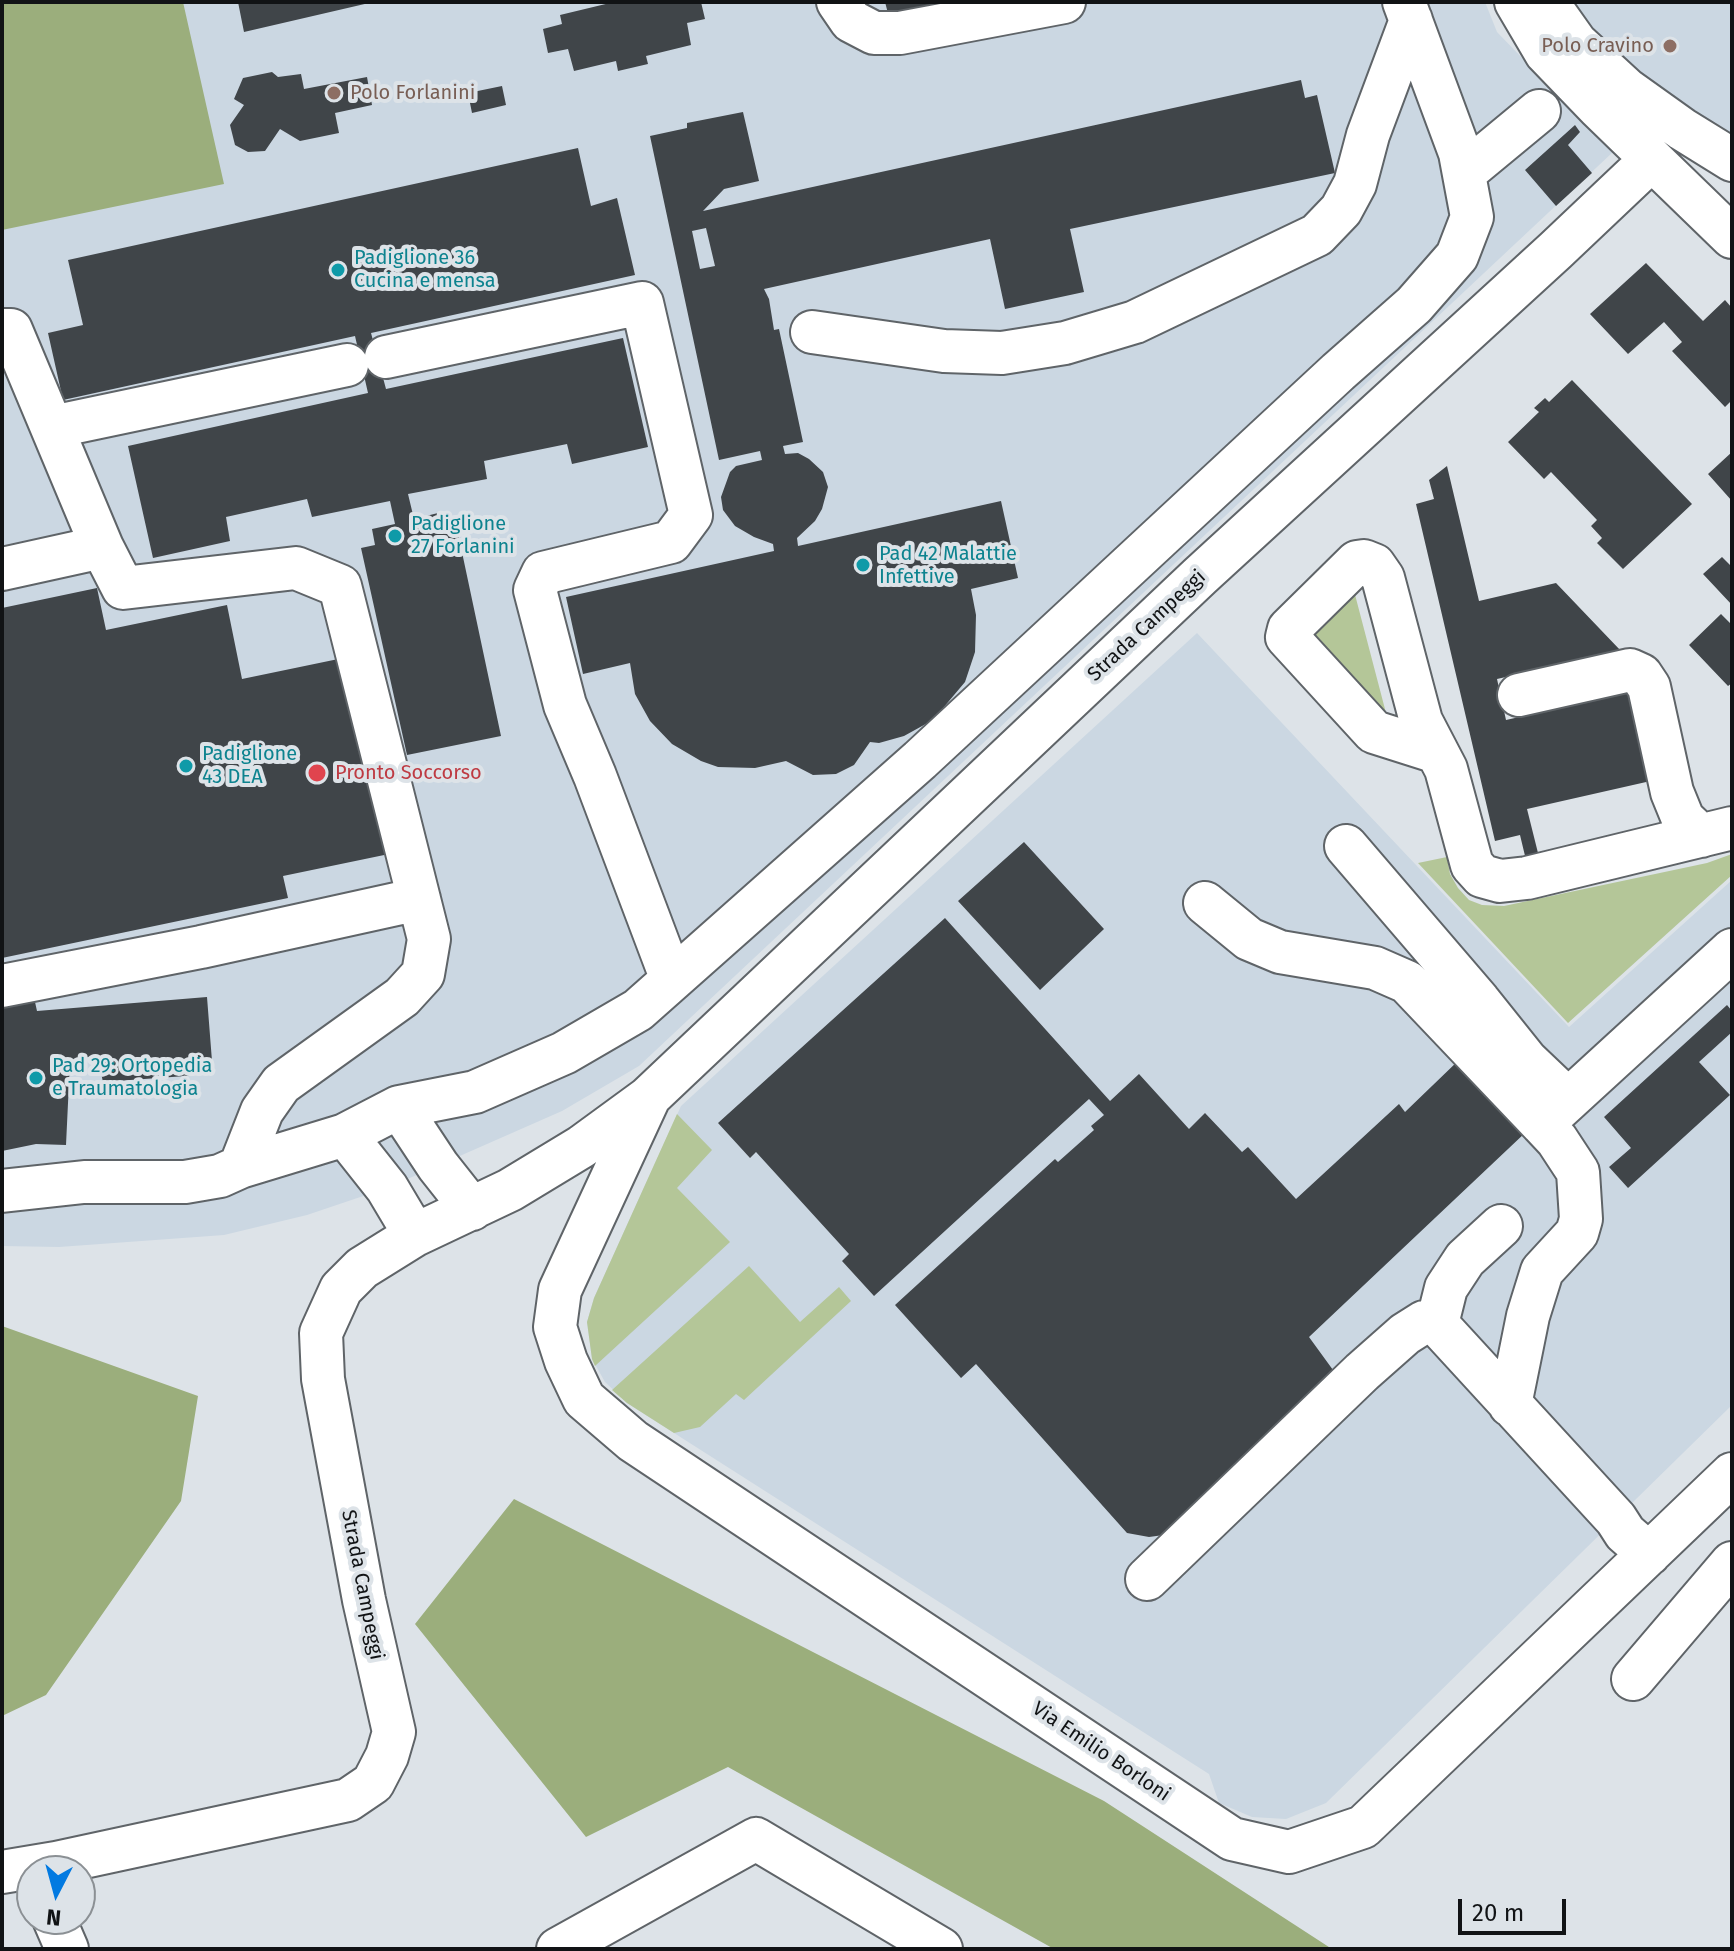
<!DOCTYPE html>
<html>
<head>
<meta charset="utf-8">
<style>
	body { margin:0 }
	#map { position:relative; width:1734px; height:1951px; overflow:hidden; background:#dde3e8; font-family:"Fira Sans",sans-serif }
	canvas { display:block }
	.frame { position:absolute; inset:0; border:4px solid #111315; pointer-events:none }
	.north { position:absolute; left:16px; top:1855px; width:80px; height:80px; box-sizing:border-box; background:#dde3e8; border:2px solid #8b9094; border-radius:50%; rotate:186deg; font-size:22px; font-weight:700; line-height:32px; text-align:center; color:#111315 }
	.north::after { content:''; display:block; margin:auto; width:28px; height:36px; background:#027ae1; clip-path:polygon(50% 0,100% 100%,50% 72%,0 100%) }
	.scale { position:absolute; left:1458px; top:1899px; width:108px; height:36px; box-sizing:border-box; border:4px solid #111315; border-top:0; padding-left:10px; font-size:24px; line-height:28px; white-space:nowrap; color:#111315; -webkit-text-stroke:6px #dde3e8; paint-order:stroke }
</style>
</head>
<body>
<div id="map">
<canvas width="1734" height="1951"></canvas>
<div class="frame"></div>
<div class="north">N</div>
<div class="scale">20 m</div>
</div>
<script>
const context = document.querySelector('canvas').getContext('2d');
context.lineJoin = 'round';
function fill(path, color) {
  context.fillStyle = color;
  context.fill(path, 'evenodd');
}
function poly(rows) {
  const path = new Path2D();
  for (const r of rows) {
    path.moveTo(r[0], r[1]);
    for (let i = 2; i < r.length; i += 2) path.lineTo(r[i], r[i + 1]);
  }
  return path;
}
function strokePath(path, color, width, dash) {
  context.strokeStyle = color;
  context.lineWidth = width;
  context.lineCap = dash ? 'butt' : 'round';
  context.setLineDash(dash || []);
  context.stroke(path);
}
function write(font, color, halo, rows, align = 'center') {
  context.font = font + ' "Fira Sans",sans-serif';
  context.lineWidth = 8;
  context.setLineDash([]);
  context.textBaseline = 'middle';
  context.strokeStyle = halo;
  context.fillStyle = color;
  for (const [text, x, y, turn = 0] of rows) {
    context.save();
    context.translate(x, y);
    context.rotate((+turn || 0) * Math.PI / 180);
    context.textAlign = isNaN(turn) ? turn : align;
    if (halo) context.strokeText(text, 0, 0);
    context.fillText(text, 0, 0);
    context.restore();
  }
}
const built = poly([
	[2,2,1485,2,1497,32,1613,152,639,1066,562,1111,387,1188,307,1215,224,1235,59,1247,2,1246],
	[1565,2,1732,2,1732,135,1642,77,1573,16],
	[1197,633,1569,1027,1732,880,1732,1405,1326,1803,1286,1819,1252,1817,1219,1803,1209,1774,627,1403,605,1382,592,1359,587,1322,594,1298,681,1106]
]);
const green = poly([
	[1353,587,1386,713,1383,715,1305,630],
	[1732,854,1732,875,1568,1023,1418,863,1447,857,1450,874,1458,888,1469,900,1482,905,1504,906,1707,863],
	[677,1114,712,1150,677,1188,730,1242,595,1366,592,1359,587,1322,594,1298],
	[749,1266,800,1322,839,1287,851,1301,744,1400,736,1394,700,1427,674,1433,627,1403,612,1390]
]);
const forest = poly([
	[2,2,183,2,224,184,2,230],
	[2,1326,198,1396,181,1501,46,1695,2,1716],
	[514,1499,1104,1801,1332,1949,1054,1949,728,1767,586,1837,415,1624]
]);
const building = poly([
	[238,2,369,2,369,3,244,32],
	[614,2,701,2,705,19,687,23,691,45,646,56,648,64,618,71,616,61,574,71,568,49,548,53,543,29,562,24,560,15],
	[885,2,974,2,890,21],
	[272,72,278,77,301,74,304,89,367,77,372,105,335,113,339,133,300,141,280,129,265,151,248,152,235,145,230,125,244,105,234,99,243,78],
	[1301,80,1305,98,1317,95,1335,173,1070,229,1084,292,1005,309,990,239,764,289,769,299,774,330,779,329,803,442,783,446,785,454,798,453,809,459,823,472,828,487,822,509,815,521,797,538,798,546,1001,501,1018,578,971,589,976,615,975,652,965,682,933,720,904,736,879,743,870,742,854,765,836,774,813,775,786,761,755,768,718,767,701,761,672,744,650,721,635,694,630,663,583,674,566,597,774,551,773,544,754,537,735,526,723,510,721,497,730,472,736,466,762,460,760,451,719,460,650,136,687,128,687,123,743,112,759,181,724,189,703,211],
	[706,228,715,266,700,269,692,231],
	[502,86,506,105,472,113,468,93],
	[1575,125,1580,132,1568,145,1592,173,1556,206,1525,170],
	[578,148,591,206,617,198,635,275,371,333,386,389,623,338,648,447,572,464,567,444,484,461,487,479,408,494,414,519,438,513,442,526,456,524,501,736,407,755,361,548,375,545,372,529,395,524,390,501,312,517,307,499,226,517,230,541,153,558,128,446,368,393,355,336,63,400,48,333,83,325,68,260],
	[1646,263,1703,321,1725,300,1732,308,1732,400,1725,407,1672,351,1682,342,1664,322,1628,354,1590,314],
	[1572,380,1692,504,1623,569,1597,543,1602,538,1591,526,1597,520,1551,472,1544,479,1508,442,1539,412,1534,408,1545,398,1549,402],
	[1732,452,1732,501,1708,474],
	[1447,466,1479,601,1556,583,1621,651,1497,679,1506,720,1634,691,1655,780,1527,809,1539,857,1526,860,1520,835,1495,841,1416,504,1434,499,1429,480],
	[1722,557,1730,565,1732,564,1732,605,1703,574],
	[97,588,106,630,227,605,242,679,348,657,389,854,283,876,288,898,2,958,2,608],
	[1721,614,1732,625,1732,683,1728,686,1689,645],
	[1024,842,1104,929,1040,990,958,901],
	[945,918,1110,1101,1139,1074,1189,1129,1205,1113,1242,1152,1248,1147,1296,1199,1399,1104,1405,1112,1460,1059,1526,1132,1309,1337,1333,1370,1171,1534,1149,1537,1127,1533,976,1364,961,1378,895,1305,1055,1159,1058,1162,1094,1130,1091,1126,1104,1115,1089,1099,874,1296,842,1261,849,1254,756,1152,750,1158,718,1123],
	[207,997,213,1074,103,1082,97,1055,70,1061,66,1145,36,1144,2,1151,2,1005,35,1002,37,1011],
	[1727,1005,1732,1011,1732,1032,1699,1062,1730,1095,1628,1188,1609,1167,1631,1148,1604,1117]
]);
const minor = poly([
	[838,2,851,21,874,33,900,33,1064,2],
	[1516,2,1546,53,1599,108,1732,237],
	[1547,2,1576,43,1626,89,1682,129,1732,160],
	[1464,173,1539,111],
	[2,330,11,330,102,547,123,588,296,568,340,586,429,939,423,974,402,997,281,1084,262,1111,240,1167,345,1135,399,1107,475,1092,564,1053,638,1010,920,760,1338,372,1414,305,1457,256,1472,217,1460,153,1404,2],
	[812,332,944,351,1002,353,1065,343,1135,322,1317,235,1341,210,1355,184,1368,135,1411,20],
	[386,357,642,303,691,515,671,542,543,573,535,590,565,705,595,776,672,980],
	[52,427,347,365],
	[2,569,102,547],
	[1519,695,1630,670,1641,675,1649,687,1672,792,1683,819,1701,836],
	[1437,752,1374,732,1287,637,1289,629,1357,562,1364,561,1374,565,1383,578,1421,721,1446,769,1472,865,1482,876,1500,881,1527,878,1732,828],
	[1346,846,1479,1001,1527,1061,1568,1100],
	[1205,903,1249,939,1280,952,1375,968,1407,982,1542,1124],
	[2,986,201,947,419,899],
	[648,1100,560,1290,555,1327,566,1361,584,1399,633,1441,1232,1839,1289,1852,1363,1827,1732,1474],
	[399,1107,438,1166,472,1209],
	[345,1135,387,1188,415,1235],
	[2,1191,84,1182,185,1182,220,1176,240,1167],
	[1437,1324,1446,1288,1465,1259,1501,1226],
	[1510,1405,1528,1316,1542,1271,1577,1233,1581,1219,1578,1172,1557,1140,1542,1124,1732,950],
	[1147,1579,1362,1372,1405,1334,1424,1322,1437,1324,1616,1519,1625,1533,1649,1554],
	[1633,1679,1732,1563],
	[53,1871,56,1863,348,1800,373,1783,387,1756,394,1732,364,1600,323,1379,321,1333,341,1289,362,1268,415,1235,510,1190,581,1147,648,1098,1200,576,1556,250,1651,160],
	[2,1872,56,1863],
	[54,1919,67,1949],
	[558,1949,756,1839,941,1949]
]);
const markers = [
	[1670,46,8,"#8d6e63"],
	[334,93,8,"#8d6e63"],
	[338,270,8,"#0f9aa8"],
	[395,536,8,"#0f9aa8"],
	[863,565,8,"#0f9aa8"],
	[186,766,8,"#0f9aa8"],
	[317,773,10,"#e0444e"],
	[36,1078,8,"#0f9aa8"]
];
const educationNames = [
	["Polo Cravino",1654,46],
	["Polo Forlanini",350,93,"left"]
];
const cultureNames = [
	["Padiglione 36",354,258],
	["Cucina e mensa",354,281],
	["Padiglione",411,524],
	["27 Forlanini",411,547],
	["Pad 42 Malattie",879,554],
	["Infettive",879,577],
	["Padiglione",202,754],
	["43 DEA",202,777],
	["Pad 29: Ortopedia",52,1066],
	["e Traumatologia",52,1089]
];
const streetNames = [
	["Strada Campeggi",1147,626,-43],
	["Strada Campeggi",362,1585,79],
	["Via Emilio Borloni",1101,1752,34]
];
const healthNames = [
	["Pronto Soccorso",335,773]
];
fill(built, '#cbd7e2');
fill(green, '#b4c698');
fill(forest, '#9bae7c');
fill(building, '#404549');
strokePath(minor, '#5f6468', 46);
strokePath(minor, '#fff', 42);
for (const [x, y, r, color] of markers) {
  const dot = new Path2D();
  dot.arc(x, y, r, 0, 2 * Math.PI);
  context.fillStyle = color;
  context.fill(dot);
  strokePath(dot, '#dde3e8', 3);
}
write('20px', '#785e54', '#dde3e8', educationNames, 'right');
write('20px', '#0d838f', '#dde3e8', cultureNames, 'left');
write('20px', '#111315', '#dde3e8', streetNames);
write('20px', '#be3a42', '#dde3e8', healthNames, 'left');
</script>
</body>
</html>
